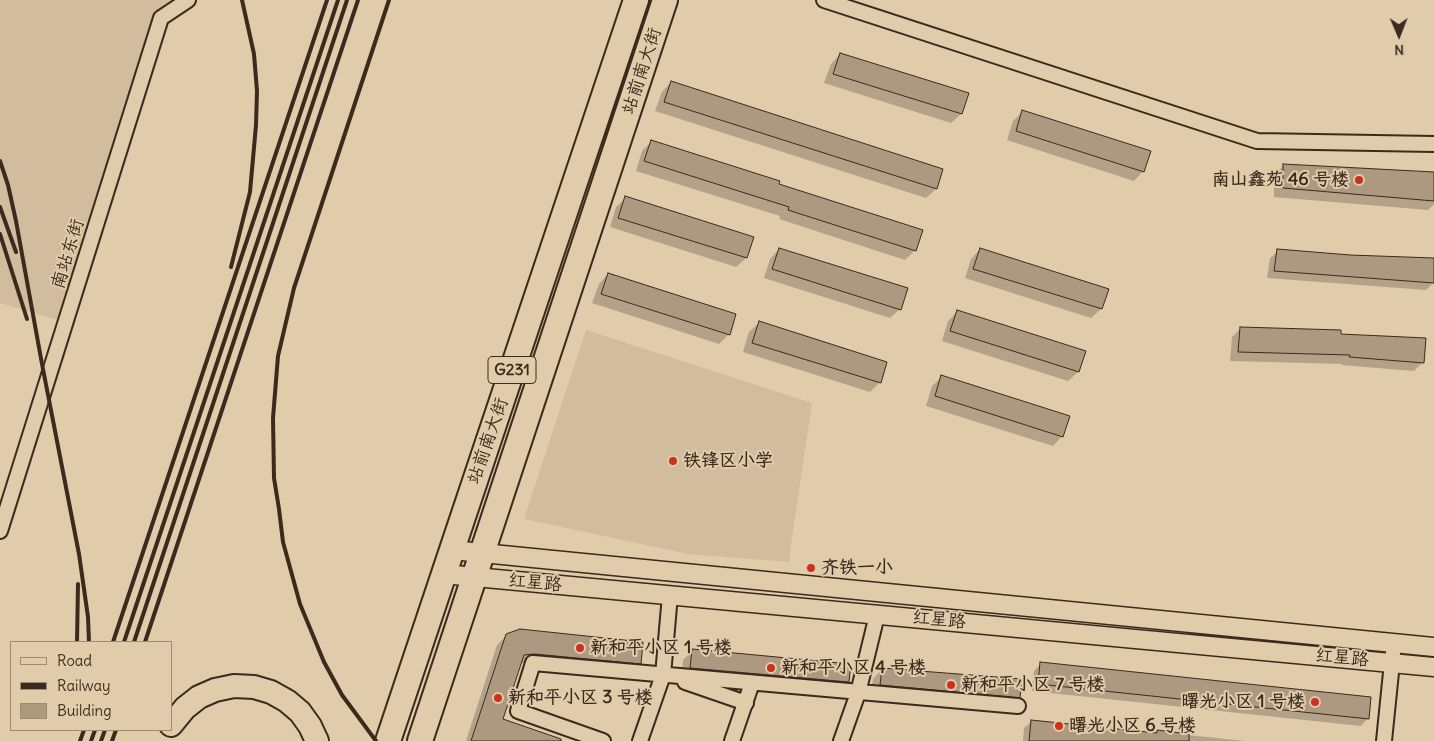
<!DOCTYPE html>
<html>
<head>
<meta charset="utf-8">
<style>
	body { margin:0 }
	#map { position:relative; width:1434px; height:741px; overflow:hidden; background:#e0cbaa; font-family:Delius,sans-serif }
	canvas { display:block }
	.legend { position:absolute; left:10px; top:641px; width:162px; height:90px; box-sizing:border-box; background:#e0cbaa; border:1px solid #9e8b72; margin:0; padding:6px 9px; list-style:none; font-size:15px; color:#3b2a1e }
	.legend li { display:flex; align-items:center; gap:10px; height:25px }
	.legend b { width:25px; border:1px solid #9e8b72 }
	.north { position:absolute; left:1374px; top:10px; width:50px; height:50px; -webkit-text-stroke:4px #e0cbaa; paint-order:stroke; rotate:179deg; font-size:14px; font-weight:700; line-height:20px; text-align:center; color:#3b2a1e }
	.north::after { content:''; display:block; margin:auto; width:18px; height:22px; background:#3b2a1e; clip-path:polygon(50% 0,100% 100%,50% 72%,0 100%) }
</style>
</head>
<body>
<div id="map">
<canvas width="1434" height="741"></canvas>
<ul class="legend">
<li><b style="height:6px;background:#e0cbaa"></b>Road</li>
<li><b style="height:6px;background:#3b2a1e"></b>Railway</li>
<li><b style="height:14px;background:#ad997f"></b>Building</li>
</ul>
<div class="north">N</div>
</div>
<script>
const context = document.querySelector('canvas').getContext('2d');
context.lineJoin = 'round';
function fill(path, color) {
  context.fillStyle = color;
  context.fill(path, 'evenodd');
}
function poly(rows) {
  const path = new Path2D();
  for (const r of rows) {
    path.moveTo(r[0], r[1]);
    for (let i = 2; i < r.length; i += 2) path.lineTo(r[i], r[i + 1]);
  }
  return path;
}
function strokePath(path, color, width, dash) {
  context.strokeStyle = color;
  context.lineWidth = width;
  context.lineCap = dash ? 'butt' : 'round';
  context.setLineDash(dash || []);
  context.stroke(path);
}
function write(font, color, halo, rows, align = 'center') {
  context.font = font + ' Delius,"LXGW WenKai TC",sans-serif';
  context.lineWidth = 4;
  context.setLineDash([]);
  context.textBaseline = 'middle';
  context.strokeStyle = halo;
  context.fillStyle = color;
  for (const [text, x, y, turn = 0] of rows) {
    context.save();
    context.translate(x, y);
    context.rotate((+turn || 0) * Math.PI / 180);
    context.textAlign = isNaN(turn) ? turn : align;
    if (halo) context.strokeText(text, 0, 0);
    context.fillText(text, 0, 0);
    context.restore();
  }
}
const built = poly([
	[0,0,180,0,159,16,58,320,0,303],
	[586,330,812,403,790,551,790,562,688,554,524,519]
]);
const shadow = poly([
	[840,54,967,94,961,114,951,123,824,83,831,64],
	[671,82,942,169,936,189,926,198,655,111,662,92],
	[1023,111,1143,171,1134,181,1007,140,1013,121],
	[652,141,777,185,915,250,905,260,779,219,780,216,636,171,642,151],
	[1284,165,1434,173,1434,204,1428,210,1274,197,1274,175],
	[626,198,746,258,736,267,610,227,616,207],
	[779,249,900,309,890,318,764,278,770,259],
	[980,249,1107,289,1101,309,1091,318,965,278,971,259],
	[1278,251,1434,259,1433,283,1426,290,1267,278,1270,258],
	[608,274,729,334,719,344,592,303,599,284],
	[957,312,1078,372,1068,381,942,341,948,321],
	[759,323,886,363,879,383,870,392,743,352,749,332],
	[1241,328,1340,335,1422,363,1414,371,1341,365,1342,364,1230,361,1232,337],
	[942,377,1062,436,1053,446,926,406,932,386],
	[507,635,640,663,630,673,520,663,501,720,563,741,466,741,497,645],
	[693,650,848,682,838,691,682,677,683,660],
	[1041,664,1368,718,1361,726,1032,691,1034,671],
	[882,669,1019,697,1010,707,871,694,873,679],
	[1032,721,1156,734,1158,732,1245,741,1023,741,1024,728]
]);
const building = poly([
	[840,53,969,93,962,114,833,74,840,53],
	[671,81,943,169,937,189,664,102,671,81],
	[1022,110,1151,151,1144,172,1016,131,1022,110],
	[651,140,780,181,779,184,923,230,916,251,788,210,789,207,644,161,651,140],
	[1283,164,1434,172,1434,201,1283,188,1283,164],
	[625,196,754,237,747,258,618,218,625,196],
	[779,248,908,288,901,310,772,269,779,248],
	[980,248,1109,289,1102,309,973,269,980,248],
	[1277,249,1350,255,1434,258,1434,283,1274,271,1277,249],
	[608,273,736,314,730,335,601,294,608,273],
	[957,310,1086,351,1079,372,950,331,957,310],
	[759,321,887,362,881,383,752,343,759,321],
	[1240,327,1341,330,1341,334,1426,338,1424,363,1349,357,1350,355,1238,352,1240,327],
	[941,375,1070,416,1063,437,935,396,941,375],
	[520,629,643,642,641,664,534,654,524,655,503,719,561,739,561,741,471,741,506,634,520,629],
	[692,649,851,664,849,682,690,668,692,649],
	[1040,662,1371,697,1369,719,1038,684,1040,662],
	[882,668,1022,679,1020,698,880,685,882,668],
	[1031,720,1157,733,1157,730,1189,734,1189,741,1029,741,1031,720]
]);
const minor = poly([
	[824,0,1257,141,1434,144],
	[0,531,161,18,188,0],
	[685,682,746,703],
	[603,741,518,711,533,663,1018,706],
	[640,741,663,675,670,595],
	[732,741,752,683],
	[841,741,858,693,877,615],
	[1384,741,1394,643]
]);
const tertiary = poly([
	[452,550,1434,647],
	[443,574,1434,667]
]);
const primary = poly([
	[171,725,185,708,199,697,215,690,234,686,254,687,271,692,287,701,300,712,310,726,317,741]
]);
const trunk = poly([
	[388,741,636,0],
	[420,741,665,0]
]);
const rail = poly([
	[0,161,8,185,16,221,42,364,79,554,88,617,89,642],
	[0,207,16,252],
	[0,234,27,319],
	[231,267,250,192,256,125,257,91,254,54,242,0],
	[77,642,78,584],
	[113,642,327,0],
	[124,642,338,0],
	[134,642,347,0],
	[145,642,358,0],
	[80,741,84,730],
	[91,741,95,730],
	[101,741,105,730],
	[112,741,116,730],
	[376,741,342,695,324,662,300,604,283,542,279,509,274,478,273,418,278,356,294,288,389,0]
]);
const markers = [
	[1359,180,5,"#c8321e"],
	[673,461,5,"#c8321e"],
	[811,568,5,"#c8321e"],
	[580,648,5,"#c8321e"],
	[771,668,5,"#c8321e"],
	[951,685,5,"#c8321e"],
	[498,698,5,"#c8321e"],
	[1315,702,5,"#c8321e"],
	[1059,726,5,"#c8321e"]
];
const shields = [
	[512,370,48]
];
const shieldNames = [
	["G231",512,370]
];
const streetNames = [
	["站前南大街",642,71,-72],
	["南站东街",68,254,-73],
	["站前南大街",488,441,-71],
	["红星路",535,583,5],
	["红星路",939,620,5],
	["红星路",1342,658,5]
];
const poiNames = [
	["南山鑫苑 46 号楼",1349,180,"right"],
	["铁锋区小学",683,461],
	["齐铁一小",821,568],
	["新和平小区 1 号楼",590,648],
	["新和平小区 4 号楼",781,668],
	["新和平小区 7 号楼",961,685],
	["新和平小区 3 号楼",508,698],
	["曙光小区 1 号楼",1305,702,"right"],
	["曙光小区 6 号楼",1069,726]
];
fill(built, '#d1bc9d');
fill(shadow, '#0003');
fill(building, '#ad997f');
strokePath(building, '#3b2a1e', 1);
strokePath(minor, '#3b2a1e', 18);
strokePath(tertiary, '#3b2a1e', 21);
strokePath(primary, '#3b2a1e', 26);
strokePath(trunk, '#3b2a1e', 28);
strokePath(minor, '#e0cbaa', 14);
strokePath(tertiary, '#e0cbaa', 18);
strokePath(primary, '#e0cbaa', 22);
strokePath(trunk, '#e0cbaa', 24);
strokePath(rail, '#3b2a1e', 4);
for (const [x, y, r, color] of markers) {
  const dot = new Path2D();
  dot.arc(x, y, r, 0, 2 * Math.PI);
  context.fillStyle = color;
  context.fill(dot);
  strokePath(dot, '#e0cbaa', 2);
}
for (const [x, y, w] of shields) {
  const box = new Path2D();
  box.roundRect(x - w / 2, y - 13.5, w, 27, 4);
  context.fillStyle = '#e0cbaa';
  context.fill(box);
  strokePath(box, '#3b2a1e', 1);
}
write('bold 16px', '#3b2a1e', null, shieldNames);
write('18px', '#3b2a1e', '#e0cbaa', streetNames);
write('bold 18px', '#3b2a1e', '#e0cbaa', poiNames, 'left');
</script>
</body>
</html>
